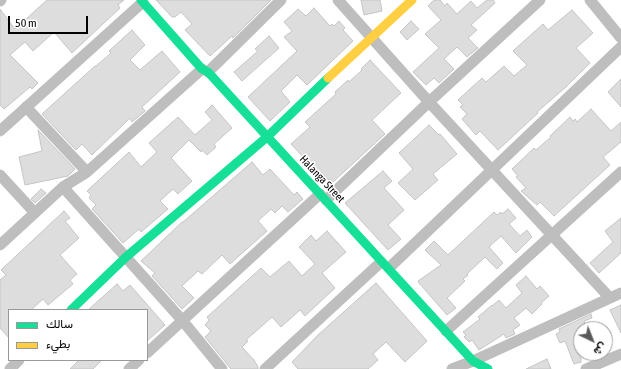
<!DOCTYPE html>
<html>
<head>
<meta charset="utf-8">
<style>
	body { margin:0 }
	#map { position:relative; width:621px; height:369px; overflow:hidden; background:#fff; font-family:"Asap Condensed",Vazirmatn,sans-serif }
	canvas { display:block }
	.legend { position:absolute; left:8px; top:309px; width:140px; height:52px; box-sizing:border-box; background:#fff; border:1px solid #999; margin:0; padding:5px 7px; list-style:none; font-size:12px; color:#000 }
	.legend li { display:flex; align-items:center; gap:8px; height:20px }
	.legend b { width:20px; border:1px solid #999 }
	.north { position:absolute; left:573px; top:321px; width:40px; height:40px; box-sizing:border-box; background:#fff; border:1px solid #999; border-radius:50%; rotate:137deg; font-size:11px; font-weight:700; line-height:16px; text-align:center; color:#000 }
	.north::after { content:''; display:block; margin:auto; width:14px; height:18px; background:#595959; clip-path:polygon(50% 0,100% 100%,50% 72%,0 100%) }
	.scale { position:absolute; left:8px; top:16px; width:80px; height:18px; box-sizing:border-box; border:2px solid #000; border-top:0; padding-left:5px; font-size:12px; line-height:14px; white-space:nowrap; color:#000; -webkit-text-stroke:3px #fff; paint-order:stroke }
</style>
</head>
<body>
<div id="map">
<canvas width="621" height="369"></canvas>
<ul class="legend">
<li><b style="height:5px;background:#16e098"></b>سالك</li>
<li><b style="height:5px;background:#ffcf43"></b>بطيء</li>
</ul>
<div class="north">ش</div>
<div class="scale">50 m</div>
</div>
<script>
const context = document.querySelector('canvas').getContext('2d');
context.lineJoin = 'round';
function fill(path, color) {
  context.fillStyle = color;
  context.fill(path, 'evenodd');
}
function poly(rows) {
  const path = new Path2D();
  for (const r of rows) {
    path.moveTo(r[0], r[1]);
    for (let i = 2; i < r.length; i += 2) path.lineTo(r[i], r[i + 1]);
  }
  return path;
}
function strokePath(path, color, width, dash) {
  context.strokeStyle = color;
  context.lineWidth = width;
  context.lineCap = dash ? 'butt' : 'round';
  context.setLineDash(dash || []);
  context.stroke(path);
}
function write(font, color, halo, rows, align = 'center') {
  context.font = font + ' "Asap Condensed",sans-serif';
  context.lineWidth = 3;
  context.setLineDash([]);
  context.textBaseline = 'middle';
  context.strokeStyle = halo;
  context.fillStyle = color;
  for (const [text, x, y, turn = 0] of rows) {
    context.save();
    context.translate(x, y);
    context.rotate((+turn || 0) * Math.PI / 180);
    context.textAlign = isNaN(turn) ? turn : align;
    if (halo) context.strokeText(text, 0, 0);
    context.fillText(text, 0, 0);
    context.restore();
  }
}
const building = poly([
	[47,0,124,0,118,5,120,8,72,53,54,32,33,51,25,42,10,55,38,83,32,89,30,87,4,109,0,105,0,9,15,29,47,0],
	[156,0,271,0,233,38,232,36,210,56,185,30,192,24,181,12,175,17,172,17,156,0],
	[361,0,380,0,382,11,364,15,361,0],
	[434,0,440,0,445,6,447,3,457,14,471,1,477,8,487,0,493,0,495,3,471,25,477,30,468,38,478,48,467,57,457,47,444,59,454,69,439,83,434,78,426,85,413,72,439,48,425,34,441,20,428,6,434,0],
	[314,8,330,26,332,24,334,26,339,21,345,28,343,30,353,41,307,85,297,75,281,91,290,102,270,121,248,97,297,51,284,37,292,31,284,22,298,9,306,16,314,8],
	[572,10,593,33,576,48,590,63,566,87,537,112,538,113,498,150,480,131,476,135,462,119,467,114,460,107,463,105,458,100,482,78,486,82,504,66,514,76,527,65,513,51,543,24,548,30,572,10],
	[411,21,419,29,407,40,400,32,411,21],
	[132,30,145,45,130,60,140,70,162,51,180,72,142,107,145,111,132,122,130,118,92,155,82,144,76,150,42,114,95,66,96,66,111,53,109,51,132,30],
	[269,36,279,48,242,81,234,72,258,51,255,49,269,36],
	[370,60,401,93,372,120,385,134,333,182,320,175,291,144,310,127,305,122,336,94,335,92,348,80,349,82,362,70,361,69,370,60],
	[621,79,621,107,608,92,621,79],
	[212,105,232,128,214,144,216,147,207,155,202,150,201,152,189,140,171,158,192,181,178,194,173,189,160,201,168,209,141,232,139,229,123,243,92,209,96,205,89,198,91,195,87,191,129,152,141,167,157,152,149,143,178,117,195,135,212,120,205,112,212,105],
	[591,109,611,131,621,122,621,142,603,157,610,165,554,216,540,202,537,205,521,191,526,188,516,177,518,176,512,169,534,148,536,150,551,137,550,136,570,117,573,121,575,119,577,122,591,109],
	[429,125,439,135,440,134,457,154,433,174,438,180,415,200,398,183,413,169,399,153,429,125],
	[38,130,75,169,68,176,25,185,19,157,42,151,38,130],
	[252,162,263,175,270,169,294,195,297,192,303,199,288,212,282,206,275,213,271,209,258,221,267,231,230,264,222,255,202,274,198,271,182,286,194,298,182,309,152,276,155,273,141,261,182,222,183,222,252,162],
	[383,171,392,181,384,188,404,210,388,225,401,239,388,250,345,203,383,171],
	[41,189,46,193,35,203,31,199,41,189],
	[508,209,516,218,509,224,520,236,527,230,532,237,516,253,501,236,489,247,503,263,497,269,485,257,467,274,468,275,463,279,465,281,447,298,456,308,447,315,419,283,418,281,441,265,425,250,434,241,448,255,494,212,497,215,501,212,502,214,508,209],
	[64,211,70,218,65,221,79,238,60,255,77,274,70,280,73,284,48,305,43,299,31,310,9,310,9,338,0,328,0,280,6,275,1,270,64,211],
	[621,218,621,253,599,273,590,263,613,242,605,231,621,218],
	[327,231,346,252,322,273,335,288,305,316,300,310,281,327,272,317,246,340,248,341,242,347,254,360,258,367,258,369,231,369,205,337,211,331,205,325,209,320,207,317,261,268,270,277,289,261,302,276,315,264,299,247,311,235,316,241,327,231],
	[526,276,537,289,540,286,549,296,541,303,542,304,532,314,526,308,514,318,520,325,513,330,515,334,506,338,504,334,479,350,472,340,469,342,464,337,466,335,463,332,480,319,478,317,492,305,492,306,499,300,506,308,522,293,516,285,526,276],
	[376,283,427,341,405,362,386,342,373,354,378,360,368,369,298,369,292,362,318,335,376,283],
	[117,284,123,291,130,285,165,325,147,341,147,310,88,310,117,284],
	[621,305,621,333,610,310,621,305],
	[591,314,592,318,584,321,587,329,581,329,581,362,574,364,565,341,560,343,556,334,560,332,559,329,591,314],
	[547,359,551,369,526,369,547,359],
	[79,360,102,360,93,369,70,369,79,360]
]);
const street = poly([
	[338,0,429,102,610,298],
	[590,0,621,38],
	[0,1,1,0],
	[208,72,281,0],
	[26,107,87,172],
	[0,131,143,2],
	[0,175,35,213],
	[63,187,182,320,222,369],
	[326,200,429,102,540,0],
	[0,245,63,187,87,172,202,69],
	[389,268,621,47],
	[446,331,621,172],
	[147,353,320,194],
	[10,369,19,360],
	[129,369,139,360],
	[265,369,381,262],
	[452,369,473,361,621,293],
	[586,369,621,354]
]);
const fast = poly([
	[141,0,202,69,208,72,473,361,488,369],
	[71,310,126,257,267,137,328,78]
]);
const slow = poly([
	[328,78,412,0]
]);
const streetNames = [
	["Halanga Street",322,179,47]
];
fill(building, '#ddd');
strokePath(building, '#c5c5c5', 1);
strokePath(street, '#bebebe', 11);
strokePath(fast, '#16e098', 9);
strokePath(slow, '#ffcf43', 9);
write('11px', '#000', '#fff', streetNames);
</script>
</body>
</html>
